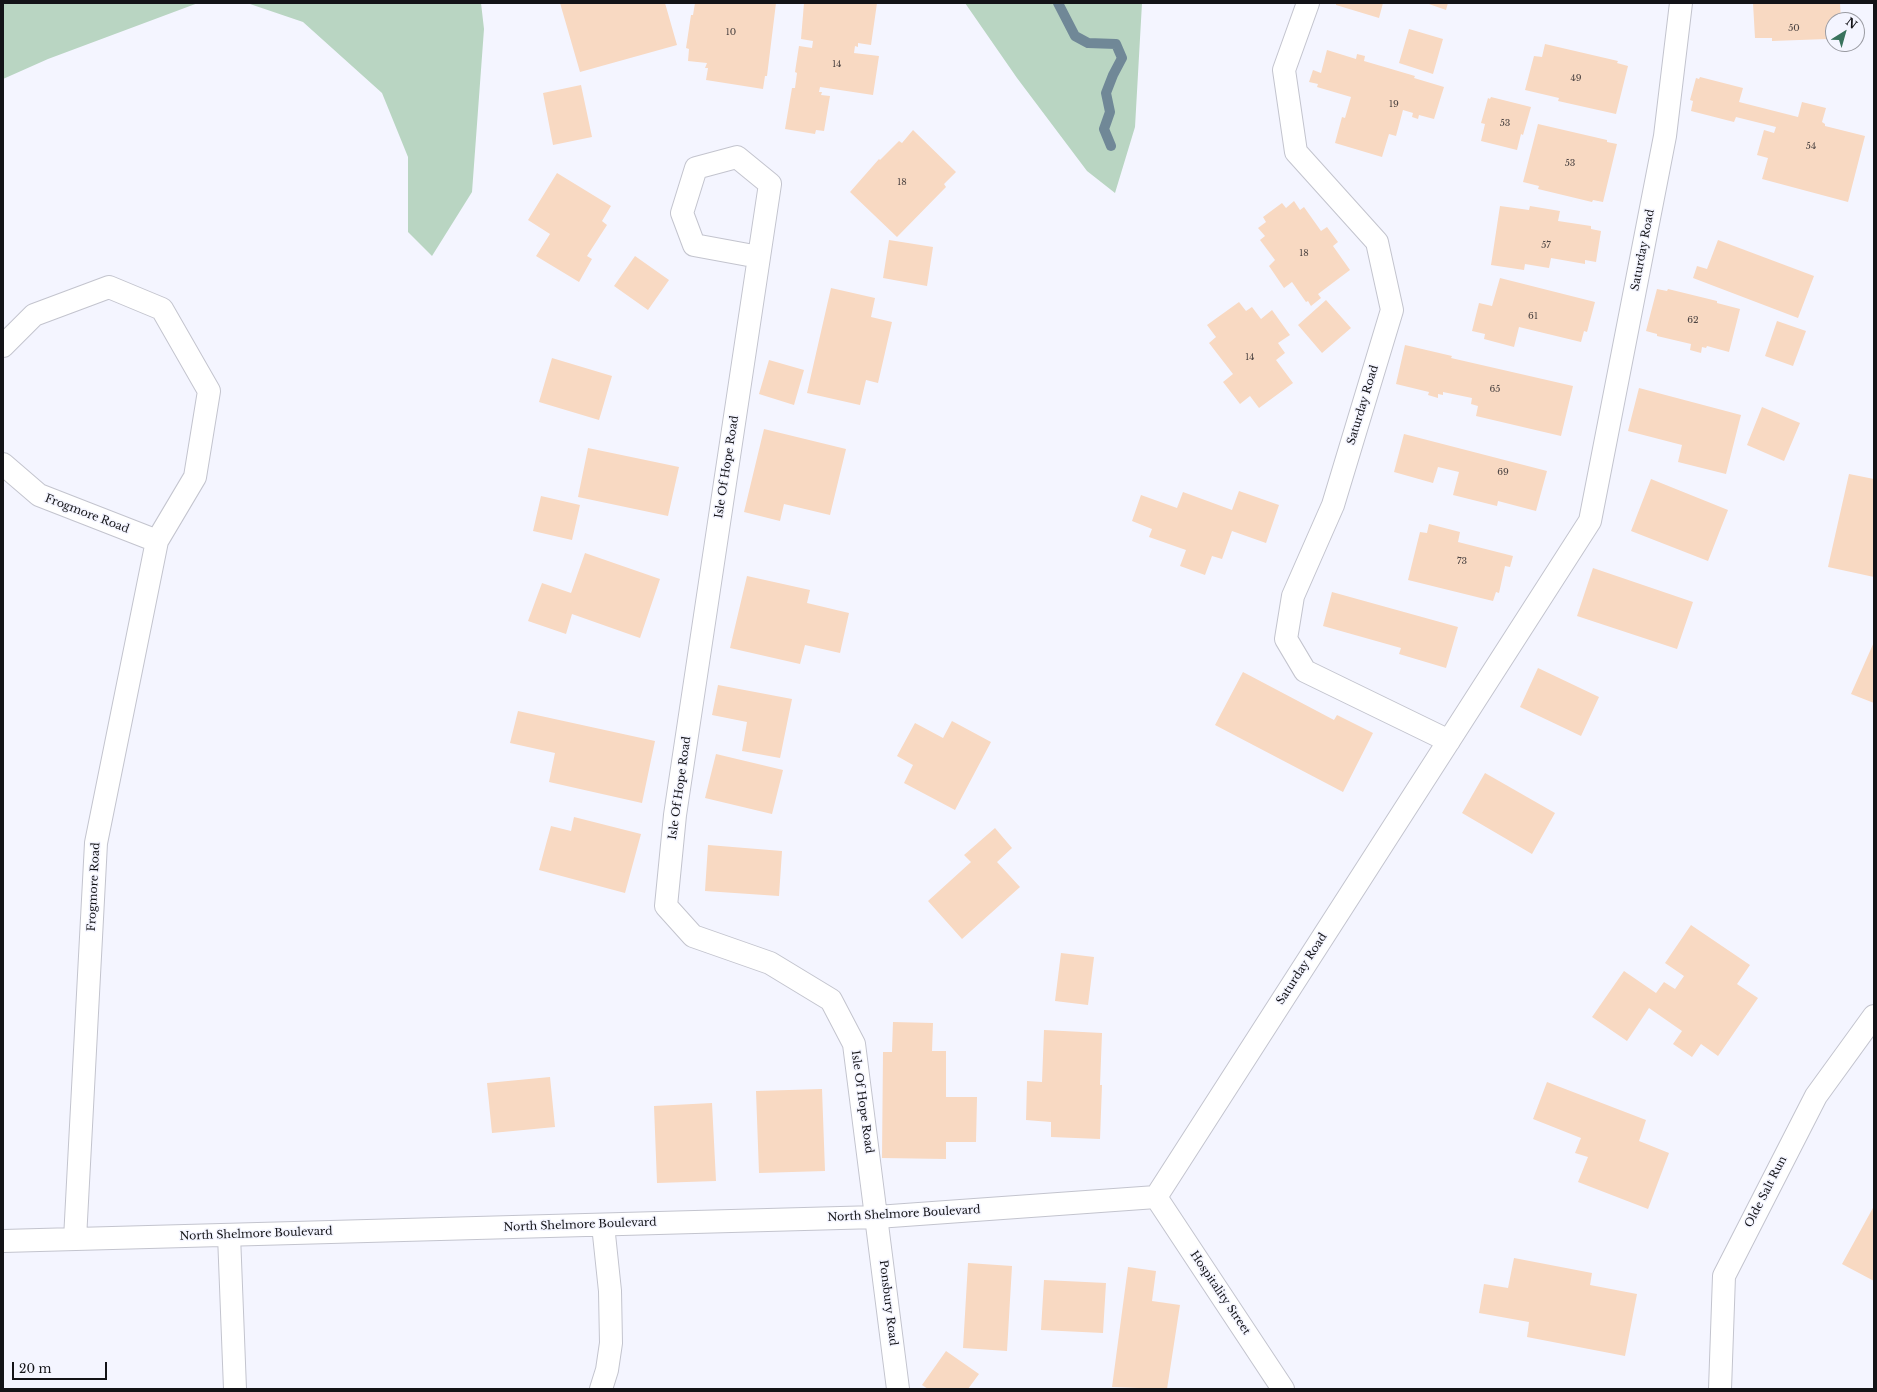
<!DOCTYPE html>
<html>
<head>
<meta charset="utf-8">
<style>
	body { margin:0 }
	#map { position:relative; width:1877px; height:1392px; overflow:hidden; background:#f4f5ff; font-family:"Libre Baskerville",serif }
	canvas { display:block }
	.frame { position:absolute; inset:0; border:4px solid #131317; pointer-events:none }
	.north { position:absolute; left:1825px; top:12px; width:40px; height:40px; box-sizing:border-box; background:#f4f5ff; border:1px solid #9a9ba2; border-radius:50%; rotate:37deg; font-size:11px; font-weight:700; line-height:16px; text-align:center; color:#131317 }
	.north::after { content:''; display:block; margin:auto; width:14px; height:18px; background:#39735d; clip-path:polygon(50% 0,100% 100%,50% 72%,0 100%) }
	.scale { position:absolute; left:12px; top:1362px; width:95px; height:18px; box-sizing:border-box; border:2px solid #131317; border-top:0; padding-left:5px; font-size:12px; line-height:14px; white-space:nowrap; color:#131317; -webkit-text-stroke:3px #f4f5ff; paint-order:stroke }
</style>
</head>
<body>
<div id="map">
<canvas width="1877" height="1392"></canvas>
<div class="frame"></div>
<div class="north">N</div>
<div class="scale">20 m</div>
</div>
<script>
const context = document.querySelector('canvas').getContext('2d');
context.lineJoin = 'round';
function fill(path, color) {
  context.fillStyle = color;
  context.fill(path, 'evenodd');
}
function poly(rows) {
  const path = new Path2D();
  for (const r of rows) {
    path.moveTo(r[0], r[1]);
    for (let i = 2; i < r.length; i += 2) path.lineTo(r[i], r[i + 1]);
  }
  return path;
}
function strokePath(path, color, width, dash) {
  context.strokeStyle = color;
  context.lineWidth = width;
  context.lineCap = dash ? 'butt' : 'round';
  context.setLineDash(dash || []);
  context.stroke(path);
}
function write(font, color, halo, rows, align = 'center') {
  context.font = font + ' "Libre Baskerville",serif';
  context.lineWidth = 3;
  context.setLineDash([]);
  context.textBaseline = 'middle';
  context.strokeStyle = halo;
  context.fillStyle = color;
  for (const [text, x, y, turn = 0] of rows) {
    context.save();
    context.translate(x, y);
    context.rotate((+turn || 0) * Math.PI / 180);
    context.textAlign = isNaN(turn) ? turn : align;
    if (halo) context.strokeText(text, 0, 0);
    context.fillText(text, 0, 0);
    context.restore();
  }
}
const green = poly([
	[3,3,198,3,48,59,3,79],
	[247,3,481,3,484,29,472,192,432,256,408,232,408,157,382,93,303,22],
	[965,3,1142,3,1135,127,1115,193,1087,171,1017,78]
]);
const stream = poly([
	[1058,3,1075,36,1088,43,1116,44,1122,58,1113,75,1106,93,1110,112,1104,129,1111,146]
]);
const building = poly([
	[560,3,665,3,677,45,580,72],
	[695,3,776,3,767,76,765,76,763,89,706,80,708,68,705,68,707,63,688,61,689,49,686,48,691,15,693,15],
	[804,3,877,3,871,45,858,43,858,47,855,46,854,53,879,56,873,95,820,87,819,92,822,92,821,95,830,96,824,131,816,130,815,134,785,129,792,88,795,88,797,73,795,72,799,46,812,48,813,41,801,39],
	[1336,3,1383,3,1379,18,1336,5],
	[1426,3,1448,3,1446,10],
	[1753,3,1840,3,1841,20,1833,20,1833,36,1827,36,1827,39,1772,41,1772,38,1755,38],
	[1409,29,1443,39,1433,74,1399,63],
	[1545,44,1618,61,1617,63,1628,66,1616,114,1558,101,1559,98,1525,90,1534,56,1542,57],
	[1327,50,1356,59,1357,54,1365,56,1364,61,1415,76,1414,78,1444,87,1434,119,1419,115,1418,119,1412,117,1413,113,1403,110,1396,136,1389,134,1382,157,1335,143,1342,117,1345,118,1351,97,1317,87,1318,84,1309,82,1313,70,1321,73],
	[1700,77,1743,88,1739,102,1798,117,1802,102,1826,108,1822,122,1825,124,1825,126,1865,136,1848,202,1762,179,1768,158,1757,155,1764,130,1774,133,1776,127,1736,117,1734,122,1691,111,1693,101,1690,100,1696,78,1699,79],
	[581,85,592,137,553,145,543,93],
	[1491,97,1531,107,1523,135,1521,134,1517,150,1481,141,1485,124,1481,123,1488,98,1490,99],
	[1538,124,1607,140,1607,142,1617,144,1603,202,1593,200,1592,202,1538,189,1539,186,1523,182],
	[913,130,956,172,944,184,946,187,897,237,850,192,879,159,880,160,899,141,902,143],
	[557,173,611,206,602,221,607,225,587,256,592,259,579,282,536,256,550,234,528,220],
	[1294,201,1300,210,1304,207,1321,231,1327,227,1338,242,1333,246,1350,270,1318,294,1321,298,1311,306,1308,301,1306,302,1292,282,1284,288,1269,266,1275,260,1260,240,1265,236,1258,228,1266,222,1263,217,1282,203,1286,208],
	[1500,206,1529,210,1530,206,1560,211,1558,221,1591,226,1591,229,1601,231,1596,262,1585,260,1585,264,1551,258,1549,268,1525,264,1524,270,1491,265],
	[889,240,933,247,927,286,883,278],
	[1718,240,1814,276,1798,318,1693,278,1697,266,1707,269],
	[635,256,669,280,648,310,614,286],
	[1500,278,1595,302,1587,332,1584,331,1581,342,1519,327,1514,347,1484,339,1485,334,1472,331,1479,303,1492,306],
	[831,288,875,298,871,317,892,322,878,383,866,380,860,405,807,393],
	[1657,289,1667,291,1668,289,1717,301,1717,303,1740,309,1729,352,1707,346,1706,348,1702,347,1701,353,1690,350,1691,344,1657,336,1657,334,1646,331],
	[1326,300,1351,328,1322,353,1298,325],
	[1239,302,1246,311,1252,307,1261,319,1272,310,1290,335,1278,343,1285,353,1276,360,1293,383,1259,408,1250,396,1240,404,1223,382,1233,374,1209,343,1216,337,1207,325],
	[1777,321,1806,331,1793,366,1765,356],
	[1405,345,1452,356,1451,358,1573,386,1561,436,1476,416,1478,406,1471,404,1472,398,1443,392,1443,395,1438,394,1438,398,1428,395,1429,392,1396,384],
	[552,358,612,376,599,420,539,402],
	[769,360,804,370,794,405,759,394],
	[1639,388,1741,415,1726,474,1678,462,1682,445,1628,431],
	[1762,407,1800,423,1784,461,1747,445],
	[764,429,846,449,830,515,784,504,780,521,744,512],
	[1404,434,1547,471,1536,511,1498,501,1497,506,1453,495,1459,472,1438,467,1433,483,1394,472],
	[588,448,679,467,668,516,578,497],
	[1849,474,1874,479,1874,577,1828,567],
	[1651,479,1728,510,1708,561,1631,531],
	[1239,491,1279,505,1266,543,1232,531,1222,559,1212,556,1205,575,1180,566,1186,550,1149,537,1152,529,1132,521,1141,495,1177,508,1183,492,1232,510],
	[541,496,580,505,572,540,533,531],
	[1429,524,1460,532,1458,542,1513,556,1510,567,1505,566,1499,593,1496,592,1493,601,1408,580,1420,532,1427,533],
	[585,553,660,579,640,638,572,614,566,634,528,621,542,583,571,593],
	[1593,568,1693,602,1677,649,1577,616],
	[747,576,810,590,807,603,849,613,840,653,805,645,800,664,730,648],
	[1332,592,1458,627,1446,668,1399,654,1401,648,1323,626],
	[1874,642,1874,703,1851,694],
	[1538,668,1599,697,1581,736,1520,707],
	[1243,672,1334,720,1337,715,1373,733,1343,792,1215,725],
	[718,685,792,699,780,758,742,751,747,722,712,715],
	[518,711,655,741,642,803,549,782,555,753,510,743],
	[952,721,991,742,955,810,904,783,913,765,897,756,915,723,943,738],
	[716,754,783,770,772,814,705,798],
	[1485,773,1555,813,1532,854,1462,813],
	[574,817,641,834,625,893,539,870,551,826,571,831],
	[995,828,1012,848,997,862,1020,887,962,939,928,901,971,862,964,855],
	[708,845,782,851,779,896,705,891],
	[1691,925,1750,965,1737,984,1758,998,1718,1056,1701,1044,1692,1057,1673,1044,1682,1031,1649,1008,1627,1041,1592,1017,1624,971,1656,993,1664,982,1675,989,1684,976,1665,963],
	[1061,953,1094,957,1088,1005,1055,1001],
	[893,1022,933,1023,932,1051,946,1051,946,1097,977,1097,976,1142,946,1142,946,1159,882,1158,883,1052,892,1052],
	[1044,1030,1102,1033,1100,1085,1102,1085,1100,1139,1051,1137,1051,1122,1026,1120,1027,1081,1042,1082],
	[550,1077,555,1127,492,1133,487,1083],
	[1547,1082,1646,1120,1639,1141,1669,1153,1648,1209,1578,1182,1588,1157,1575,1153,1581,1138,1533,1119],
	[822,1089,825,1171,759,1173,756,1091],
	[712,1103,716,1181,657,1183,654,1106],
	[1874,1206,1874,1281,1842,1264],
	[1514,1258,1592,1273,1590,1285,1637,1294,1625,1356,1527,1337,1529,1322,1479,1313,1484,1284,1508,1288],
	[968,1263,1012,1266,1007,1351,963,1348],
	[1128,1267,1156,1271,1152,1301,1180,1305,1167,1389,1112,1387],
	[1044,1280,1106,1283,1103,1333,1041,1330],
	[946,1351,979,1374,968,1389,928,1389,922,1385]
]);
const minor = poly([
	[1308,3,1284,70,1296,152,1377,242,1392,310,1333,505,1293,596,1286,639,1305,671,1449,741],
	[759,257,694,245,682,213,696,168,737,157,770,184,759,257,675,815,666,906,693,936,770,963,831,1000,854,1044,898,1389],
	[3,346,34,315,109,287,162,309,209,391,195,477,157,541,96,843,75,1239],
	[3,464,39,495,157,541],
	[1156,1197,1590,521,1665,136,1681,3],
	[1156,1197,1283,1389],
	[229,1235,235,1389],
	[3,1241,877,1217,1156,1197],
	[601,1389,607,1370,611,1343,610,1291,603,1225],
	[1720,1389,1724,1276,1816,1096,1874,1016]
]);
const numberNames = [
	["50",1794,28],
	["10",731,32],
	["14",837,64],
	["49",1576,78],
	["19",1394,104],
	["53",1505,123],
	["54",1811,146],
	["53",1570,163],
	["18",902,182],
	["57",1546,245],
	["18",1304,253],
	["61",1533,316],
	["62",1693,320],
	["14",1250,357],
	["65",1495,389],
	["69",1503,472],
	["73",1462,561]
];
const streetNames = [
	["Saturday Road",1643,250,-79],
	["Saturday Road",1363,405,-73],
	["Isle Of Hope Road",727,467,-81],
	["Frogmore Road",87,514,21],
	["Isle Of Hope Road",680,788,-82],
	["Frogmore Road",94,887,-87],
	["Saturday Road",1302,969,-57],
	["Isle Of Hope Road",862,1102,82],
	["Olde Salt Run",1766,1192,-63],
	["North Shelmore Boulevard",904,1214,-3],
	["North Shelmore Boulevard",580,1225,-2],
	["North Shelmore Boulevard",256,1234,-2],
	["Hospitality Street",1220,1293,56],
	["Ponsbury Road",888,1303,83]
];
fill(green, '#b9d5c2');
strokePath(stream, '#708897', 10);
fill(building, '#f8d9c2');
strokePath(minor, '#c3c4ce', 24);
strokePath(minor, '#fff', 22);
write('9px', '#4c4442', null, numberNames);
write('11px', '#131317', '#f4f5ff', streetNames);
</script>
</body>
</html>
